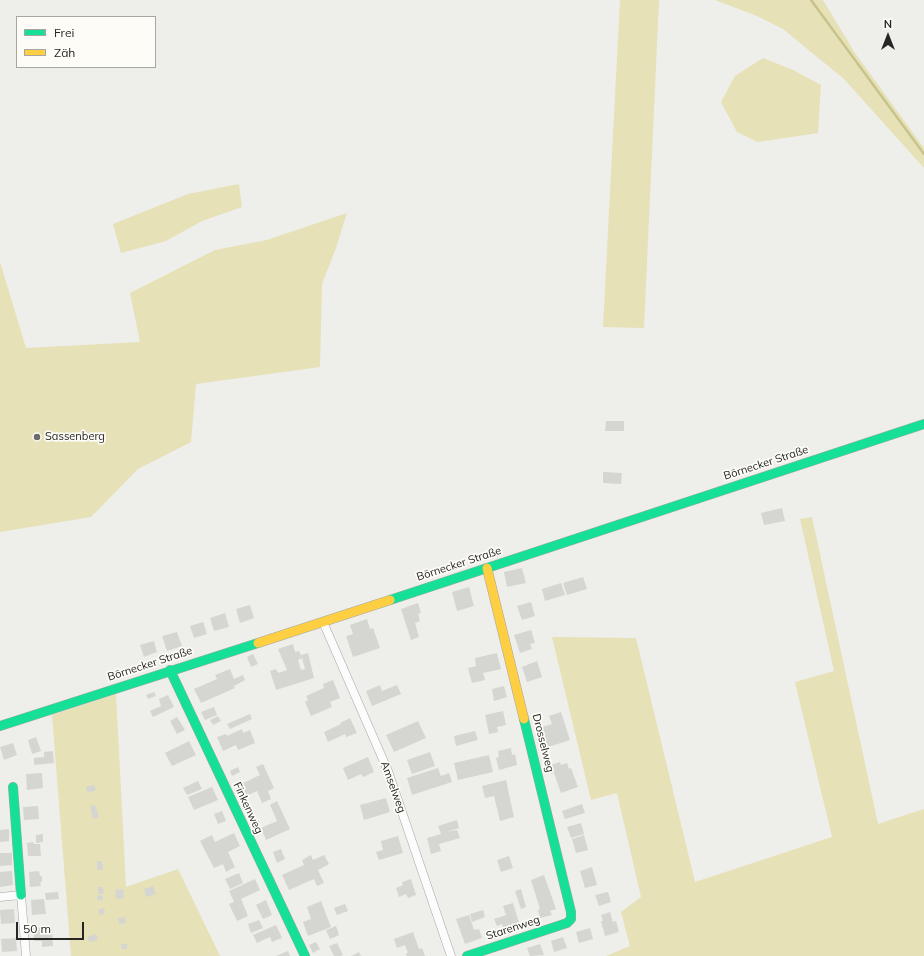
<!DOCTYPE html>
<html>
<head>
<meta charset="utf-8">
<style>
	body { margin:0 }
	#map { position:relative; width:924px; height:956px; overflow:hidden; background:#eeeeeb; font-family:Mulish,sans-serif }
	canvas { display:block }
	.legend { position:absolute; left:16px; top:16px; width:140px; height:52px; box-sizing:border-box; background:#fdfcf7; border:1px solid #a7a6a2; margin:0; padding:5px 7px; list-style:none; font-size:12px; color:#252523 }
	.legend li { display:flex; align-items:center; gap:8px; height:20px }
	.legend b { width:20px; border:1px solid #a7a6a2 }
	.north { position:absolute; left:868px; top:16px; width:40px; height:40px; -webkit-text-stroke:3px #fdfcf7; paint-order:stroke; rotate:0deg; font-size:11px; font-weight:700; line-height:16px; text-align:center; color:#252523 }
	.north::after { content:''; display:block; margin:auto; width:14px; height:18px; background:#252523; clip-path:polygon(50% 0,100% 100%,50% 72%,0 100%) }
	.scale { position:absolute; left:16px; top:922px; width:68px; height:18px; box-sizing:border-box; border:2px solid #252523; border-top:0; padding-left:5px; font-size:12px; line-height:14px; white-space:nowrap; color:#252523; -webkit-text-stroke:3px #fdfcf7; paint-order:stroke }
</style>
</head>
<body>
<div id="map">
<canvas width="924" height="956"></canvas>
<ul class="legend">
<li><b style="height:5px;background:#16e098"></b>Frei</li>
<li><b style="height:5px;background:#ffcf43"></b>Zäh</li>
</ul>
<div class="north">N</div>
<div class="scale">50 m</div>
</div>
<script>
const context = document.querySelector('canvas').getContext('2d');
context.lineJoin = 'round';
function fill(path, color) {
  context.fillStyle = color;
  context.fill(path, 'evenodd');
}
function poly(rows) {
  const path = new Path2D();
  for (const r of rows) {
    path.moveTo(r[0], r[1]);
    for (let i = 2; i < r.length; i += 2) path.lineTo(r[i], r[i + 1]);
  }
  return path;
}
function strokePath(path, color, width, dash) {
  context.strokeStyle = color;
  context.lineWidth = width;
  context.lineCap = dash ? 'butt' : 'round';
  context.setLineDash(dash || []);
  context.stroke(path);
}
function write(font, color, halo, rows, align = 'center') {
  context.font = font + ' Mulish,sans-serif';
  context.lineWidth = 3.5;
  context.setLineDash([]);
  context.textBaseline = 'middle';
  context.strokeStyle = halo;
  context.fillStyle = color;
  for (const [text, x, y, turn = 0] of rows) {
    context.save();
    context.translate(x, y);
    context.rotate((+turn || 0) * Math.PI / 180);
    context.textAlign = isNaN(turn) ? turn : align;
    if (halo) context.strokeText(text, 0, 0);
    context.fillText(text, 0, 0);
    context.restore();
  }
}
const green = poly([
	[620,0,659,0,644,328,603,327],
	[715,0,823,0,855,53,924,148,924,168,844,79,783,29,757,16],
	[763,58,793,70,821,85,818,133,758,142,737,132,721,102,735,76],
	[239,184,242,207,202,221,166,241,121,253,113,224,188,194],
	[347,213,336,248,322,284,320,367,196,384,191,442,138,469,91,517,0,532,0,262,26,348,140,342,130,293,215,250,267,240],
	[812,517,878,824,924,809,924,956,606,956,630,946,621,912,641,897,617,793,591,800,552,637,636,638,695,882,832,837,795,682,834,671,800,519],
	[116,694,126,887,178,869,220,956,71,956,52,715]
]);
const stream = poly([
	[811,0,924,154]
]);
const building = poly([
	[606,421,624,421,624,431,605,431],
	[603,472,622,473,621,484,603,483],
	[782,508,785,521,764,525,761,513],
	[522,568,526,583,507,587,504,572],
	[583,577,587,589,567,595,563,583],
	[561,583,565,595,545,601,542,589],
	[469,587,474,606,457,611,452,592],
	[531,602,535,616,522,620,517,606],
	[418,603,421,613,418,614,420,621,415,623,419,637,411,640,401,609],
	[250,605,254,618,240,623,236,609],
	[225,613,229,627,214,631,210,618],
	[367,619,370,629,373,628,380,648,353,657,346,636,353,634,350,625],
	[203,622,207,634,194,638,190,626],
	[531,630,535,643,530,644,532,649,520,653,514,635],
	[177,632,182,646,167,651,162,636],
	[154,641,157,652,144,657,140,645],
	[293,644,295,652,299,651,301,655,308,653,314,678,276,690,270,671,276,669,278,673,287,670,278,649],
	[302,658,305,669,301,670,298,660],
	[497,653,501,669,483,673,485,680,472,683,468,668,476,666,475,658],
	[253,654,258,664,251,667,247,657],
	[537,661,542,677,527,682,522,667],
	[230,669,234,679,243,675,245,680,234,686,235,688,201,703,194,689,217,679,215,675],
	[333,680,340,698,330,702,332,707,311,716,305,702,308,700,306,696,324,688,323,684],
	[380,685,382,691,397,685,401,694,372,706,366,691],
	[504,686,507,697,494,701,492,689],
	[154,692,156,696,148,699,146,695],
	[168,695,174,707,153,717,150,711,161,706,159,699],
	[214,707,217,715,205,720,201,712],
	[503,711,506,725,497,727,498,732,489,734,485,715],
	[561,712,570,740,542,749,536,729,552,724,549,716],
	[250,714,252,719,230,729,227,724],
	[218,716,221,721,213,725,210,720],
	[177,717,185,730,177,734,170,721],
	[350,718,357,733,346,737,345,734,328,742,324,732,341,724,340,723],
	[418,721,426,738,394,752,386,735],
	[242,729,243,733,250,730,255,743,238,750,236,745,223,751,217,737,226,734,227,736],
	[475,731,478,740,456,746,454,736],
	[36,737,41,751,32,754,28,740],
	[189,741,196,755,172,766,165,753],
	[13,743,17,755,4,760,0,747],
	[511,748,512,755,515,754,517,765,499,770,496,758,499,757,498,751],
	[53,751,54,763,34,765,34,758,44,757,44,752],
	[430,752,435,766,412,774,407,760],
	[489,755,493,772,458,780,454,763],
	[368,757,374,772,363,777,361,774,348,780,343,768],
	[560,762,561,765,567,763,569,769,571,768,578,787,561,793,554,773,551,774,548,766],
	[263,764,274,788,268,791,271,799,262,803,257,791,244,797,239,785,260,775,256,767],
	[238,767,240,772,232,776,230,771],
	[438,768,441,776,449,773,452,782,412,795,407,778],
	[42,773,43,788,27,790,26,774],
	[506,780,514,817,500,821,494,796,485,798,482,786],
	[198,781,202,789,187,795,183,788],
	[94,785,96,790,88,793,86,787],
	[212,787,218,800,194,810,188,797],
	[386,798,390,812,364,820,360,805],
	[277,801,290,829,266,840,261,828,277,821,270,805],
	[582,804,585,813,565,819,562,811],
	[95,805,99,817,93,819,90,806],
	[38,806,39,819,24,820,23,807],
	[222,811,226,821,218,824,214,814],
	[457,820,459,828,446,832,457,830,460,838,439,844,441,851,431,854,427,838,441,834,438,826],
	[581,823,584,834,571,838,567,827],
	[9,829,9,841,0,842,0,830],
	[234,833,240,846,228,852,235,867,226,872,223,864,214,868,200,841,212,835,215,842],
	[43,834,43,842,36,843,36,835],
	[584,835,588,850,576,853,572,839],
	[398,836,403,853,379,860,376,852,383,850,381,841],
	[33,842,34,844,40,844,41,856,28,856,27,843],
	[281,849,285,859,277,863,273,852],
	[0,853,12,853,12,865,0,866],
	[311,855,313,860,324,855,329,864,318,870,324,883,317,886,314,879,289,890,282,875,304,865,302,860],
	[509,856,513,868,501,872,497,860],
	[97,861,102,861,103,870,97,870],
	[592,867,597,885,585,888,580,871],
	[12,871,13,885,0,887,0,872],
	[39,871,40,876,42,876,42,882,40,882,41,886,30,887,29,872],
	[239,873,243,883,230,889,225,879],
	[544,875,556,909,550,911,552,915,540,918,538,910,540,909,531,880],
	[255,879,260,890,241,899,248,916,237,921,229,904,234,902,229,891],
	[411,879,416,895,408,898,406,894,399,897,396,888,403,885,402,882],
	[153,886,156,894,146,897,144,889],
	[98,887,103,887,104,894,98,894],
	[123,889,124,898,116,899,115,890],
	[521,889,526,907,521,909,515,891],
	[58,892,59,899,46,900,45,893],
	[608,892,611,902,599,906,595,895],
	[102,895,103,900,97,900,97,896],
	[44,899,46,914,32,915,31,900],
	[266,900,272,915,263,919,256,905],
	[321,901,331,927,308,936,303,922,311,919,307,907],
	[513,903,520,926,504,931,502,924,497,926,494,919,506,915,503,906],
	[345,904,348,911,337,915,334,908],
	[104,908,105,913,100,915,98,910],
	[14,909,15,923,1,924,0,910],
	[483,910,485,917,472,922,470,914],
	[610,912,613,922,616,921,619,932,605,936,601,921,603,921,601,915],
	[469,915,474,930,479,929,482,938,465,944,456,919],
	[125,917,126,923,119,924,118,918],
	[259,920,263,928,251,933,248,924],
	[276,925,282,938,272,942,270,937,257,943,253,935],
	[336,926,339,935,330,939,326,930],
	[52,927,53,946,42,947,42,941,34,941,33,928],
	[590,928,593,939,579,943,576,932],
	[413,932,419,949,422,948,425,956,407,956,406,953,408,953,405,945,397,948,394,939],
	[96,934,98,940,89,942,87,937],
	[563,937,567,948,554,952,551,941],
	[16,938,17,951,2,952,1,939],
	[316,942,320,949,313,953,309,945],
	[337,943,343,955,340,956,334,956,329,946],
	[121,944,127,944,127,949,122,949],
	[540,944,544,955,530,956,527,948],
	[288,951,290,956,276,956],
	[359,952,361,956,351,956]
]);
const street = poly([
	[323,622,388,771,451,956],
	[0,897,21,895,26,956]
]);
const fast = poly([
	[390,600,924,424],
	[170,670,305,956],
	[0,726,258,643],
	[13,787,21,895],
	[467,956,567,923,571,919,571,912,524,719]
]);
const slow = poly([
	[487,568,524,719],
	[258,643,390,600]
]);
const markers = [
	[37,437,4,"#6b6b69"]
];
const poiNames = [
	["Sassenberg",45,437]
];
const streetNames = [
	["Börnecker Straße",766,463,-18],
	["Börnecker Straße",459,564,-18],
	["Börnecker Straße",150,664,-18],
	["Drosselweg",543,743,76],
	["Amselweg",393,787,70],
	["Finkenweg",248,808,65],
	["Starenweg",513,928,-18]
];
fill(green, '#e6e1b6');
strokePath(stream, '#c8c38c', 2.5);
fill(building, '#d5d5d2');
strokePath(street, '#a6a6a4', 9);
strokePath(fast, '#a6a6a4', 10);
strokePath(slow, '#a6a6a4', 10);
strokePath(street, '#fcfcfc', 8);
strokePath(fast, '#16e098', 9);
strokePath(slow, '#ffcf43', 9);
for (const [x, y, r, color] of markers) {
  const dot = new Path2D();
  dot.arc(x, y, r, 0, 2 * Math.PI);
  context.fillStyle = color;
  context.fill(dot);
  strokePath(dot, '#fdfcf7', 1.5);
}
write('11px', '#252523', '#fdfcf7', poiNames, 'left');
write('11px', '#252523', '#fdfcf7', streetNames);
</script>
</body>
</html>
